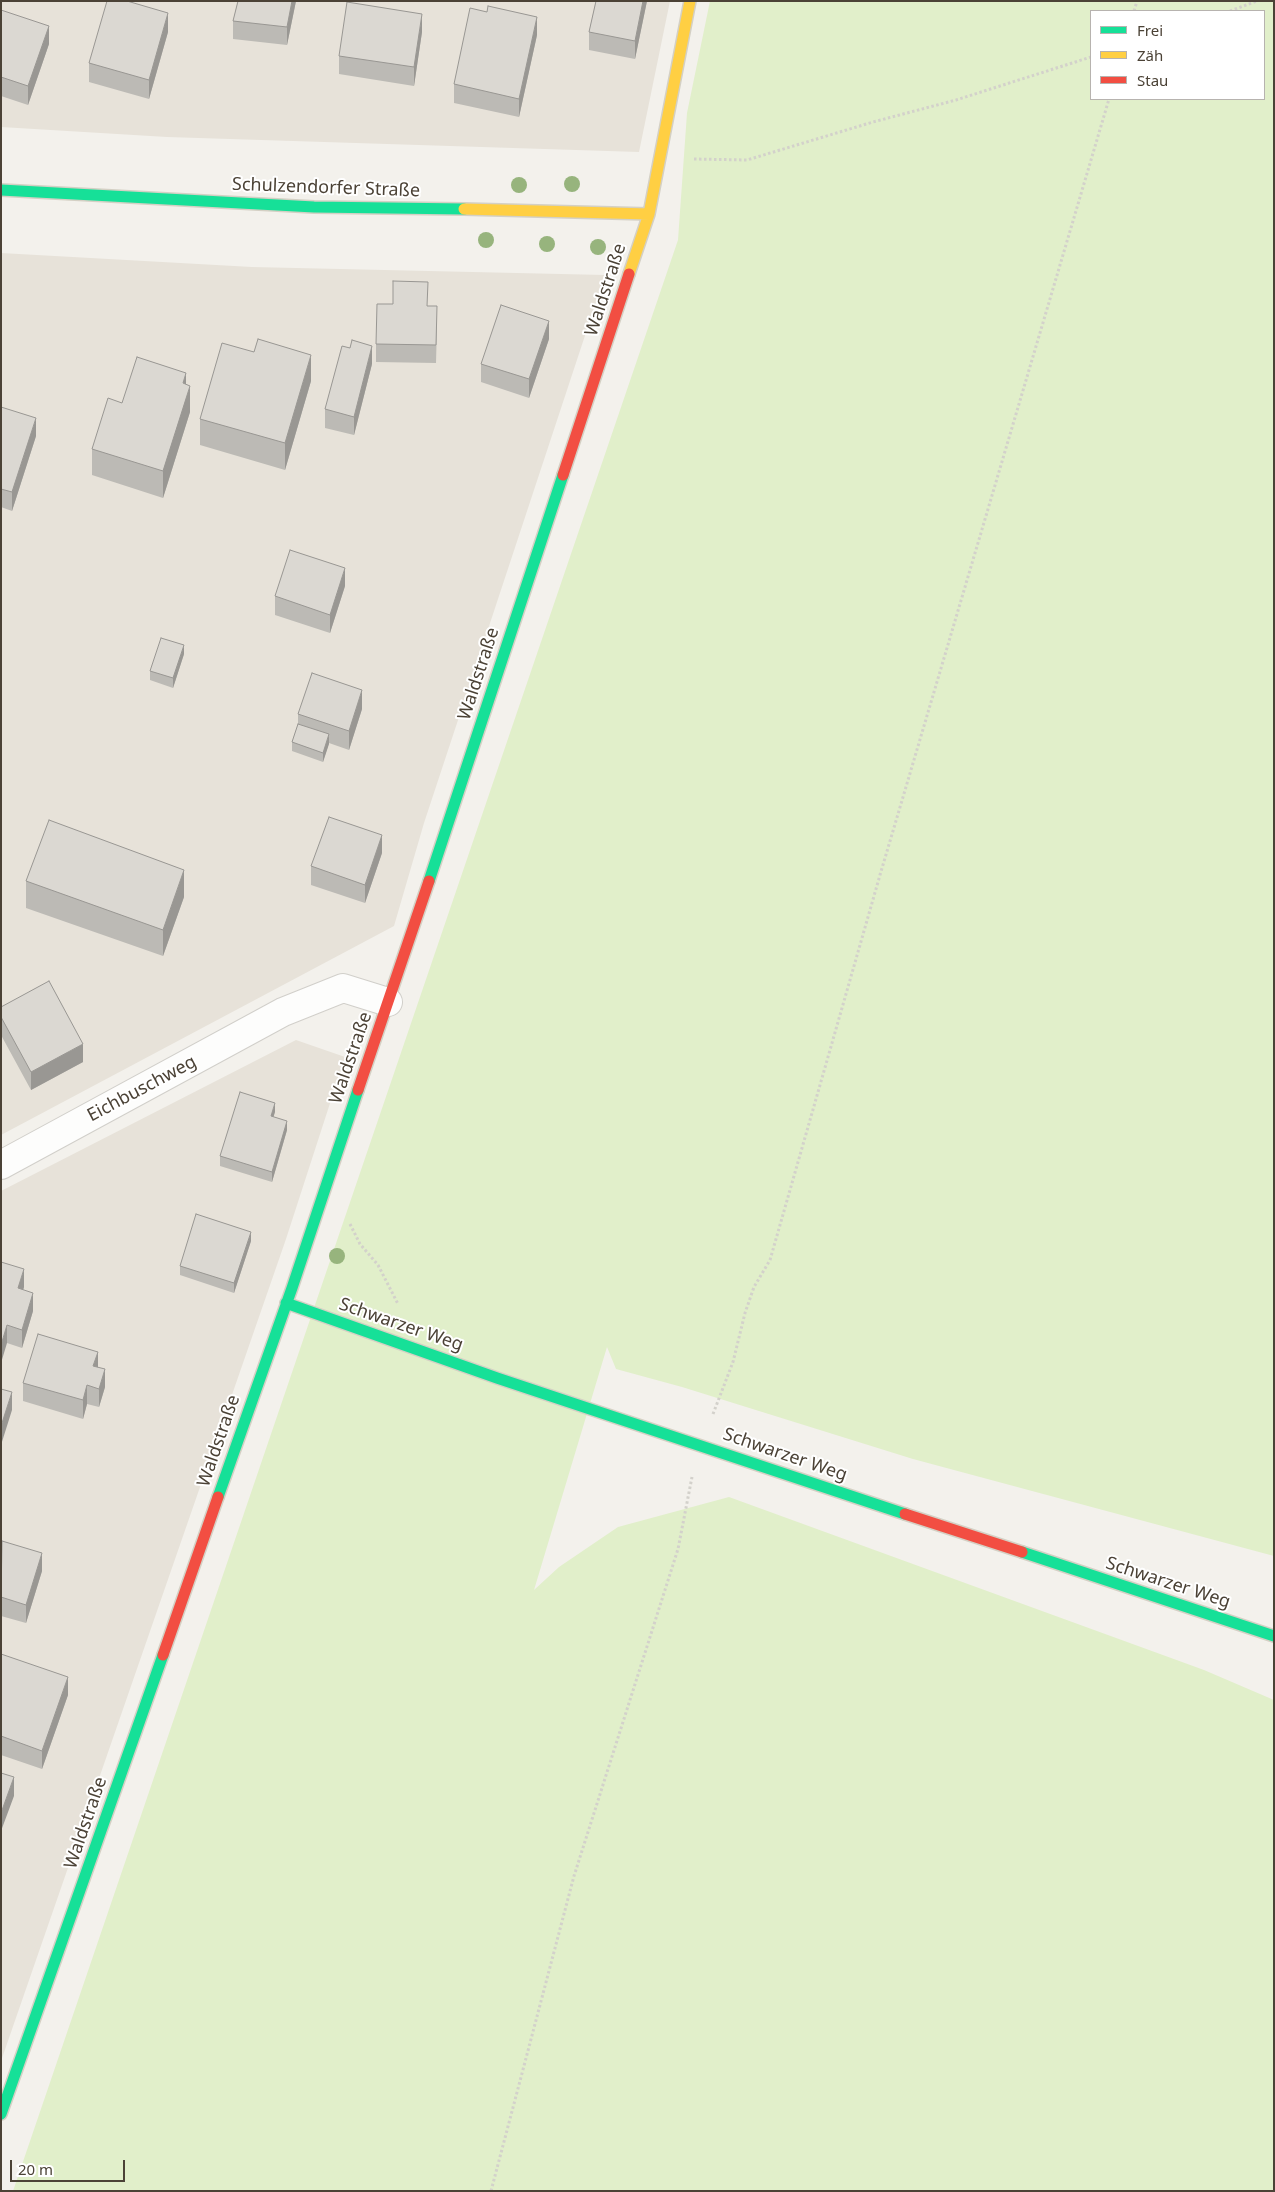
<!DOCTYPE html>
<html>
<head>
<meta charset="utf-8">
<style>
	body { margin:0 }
	#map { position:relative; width:1275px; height:2192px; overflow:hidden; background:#f3f1ec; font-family:"Noto Sans",sans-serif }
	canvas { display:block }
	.frame { position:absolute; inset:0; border:2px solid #4b4236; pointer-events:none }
	.legend { position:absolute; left:1090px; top:10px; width:175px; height:90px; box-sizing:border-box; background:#fff; border:1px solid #b7b3af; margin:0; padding:6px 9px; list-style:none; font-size:15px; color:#4b4236 }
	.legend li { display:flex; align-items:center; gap:10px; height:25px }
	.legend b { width:25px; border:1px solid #b7b3af }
	.scale { position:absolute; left:10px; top:2160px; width:115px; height:22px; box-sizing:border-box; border:2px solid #4b4236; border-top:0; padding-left:6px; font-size:15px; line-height:18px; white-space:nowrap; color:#4b4236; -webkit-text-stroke:4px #fff; paint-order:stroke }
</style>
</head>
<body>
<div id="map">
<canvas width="1275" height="2192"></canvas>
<div class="frame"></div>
<ul class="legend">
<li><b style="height:6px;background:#16e098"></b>Frei</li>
<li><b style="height:6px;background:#ffcf43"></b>Zäh</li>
<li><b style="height:6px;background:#f24e42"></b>Stau</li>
</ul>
<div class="scale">20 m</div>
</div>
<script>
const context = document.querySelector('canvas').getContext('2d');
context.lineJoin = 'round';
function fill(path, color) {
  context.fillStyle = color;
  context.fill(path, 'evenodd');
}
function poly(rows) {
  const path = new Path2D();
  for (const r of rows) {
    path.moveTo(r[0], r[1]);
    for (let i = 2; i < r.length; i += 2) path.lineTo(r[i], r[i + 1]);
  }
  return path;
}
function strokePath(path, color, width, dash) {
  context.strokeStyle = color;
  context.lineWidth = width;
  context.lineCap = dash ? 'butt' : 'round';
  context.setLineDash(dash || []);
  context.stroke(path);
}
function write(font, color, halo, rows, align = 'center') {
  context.font = font + ' "Noto Sans",sans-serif';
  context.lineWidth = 4;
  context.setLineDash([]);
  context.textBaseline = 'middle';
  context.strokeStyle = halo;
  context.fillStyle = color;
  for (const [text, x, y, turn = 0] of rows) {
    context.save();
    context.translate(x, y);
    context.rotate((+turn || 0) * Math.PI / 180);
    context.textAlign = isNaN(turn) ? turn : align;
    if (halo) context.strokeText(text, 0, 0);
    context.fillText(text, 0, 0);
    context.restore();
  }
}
const residential = poly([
	[1,1,670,1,639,152,167,137,1,127],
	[1,253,252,267,605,275,424,823,394,926,1,1135],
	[296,1040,345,1057,286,1239,1,2061,1,1191]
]);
const green = poly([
	[710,1,1274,1,1274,1556,913,1459,682,1387,616,1369,607,1347,534,1590,559,1567,618,1527,729,1497,1204,1670,1274,1700,1274,2191,13,2191,678,240,687,113],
	[1091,11,1264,11,1264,99,1091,99]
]);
const path = poly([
	[1134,11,1137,1],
	[1230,11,1257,1],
	[694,159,747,160,873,122,956,100,1091,57],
	[350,1224,360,1244,378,1265,398,1304],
	[713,1414,733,1362,745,1313,754,1287,770,1260,880,875,1109,99],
	[491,2191,574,1876,678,1549,692,1477]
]);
const street = poly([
	[1,1165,283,1012,343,988,388,1002]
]);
const fast = poly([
	[1,190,314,207,464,209],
	[429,881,563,475],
	[286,1303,497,1378,905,1514],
	[218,1497,292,1288,358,1090],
	[1022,1552,1274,1636],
	[1,2114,163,1655]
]);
const slow = poly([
	[464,209,649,214],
	[629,274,649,214,690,1]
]);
const jam = poly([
	[563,475,629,274],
	[358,1090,429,881],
	[905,1514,1022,1552],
	[163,1655,218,1497]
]);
const trees = [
	[572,184],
	[519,185],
	[486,240],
	[547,244],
	[598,247],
	[337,1256]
];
const wall = poly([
	[238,1,296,1,287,45,233,39,233,21],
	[596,1,647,1,635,59,589,50,589,32],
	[1,10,49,44,28,105,1,96],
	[168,32,149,99,89,82,89,63],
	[422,32,414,86,339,74,339,56],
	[537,35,519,117,454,103,454,84],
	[428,306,437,325,436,363,376,362,376,344],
	[549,339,529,398,481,382,481,364],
	[372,364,354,435,325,428,325,409],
	[311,381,285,470,200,445,200,419],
	[186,384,190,412,163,498,92,475,92,449,122,403],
	[1,407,36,436,12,511,1,507],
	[345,586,330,633,275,615,275,596],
	[184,654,173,688,150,680,150,671],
	[362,709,349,750,329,743,323,762,292,751,292,742,298,724,298,714],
	[382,853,365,903,311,885,311,866],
	[26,881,184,897,163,956,26,908],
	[1,1007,83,1062,31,1090,1,1035],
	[275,1112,273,1116,287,1130,272,1182,220,1166,220,1156],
	[251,1241,234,1293,180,1275,180,1266],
	[1,1262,24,1287,23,1290,33,1311,22,1348,7,1343],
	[98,1367,105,1387,99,1407,87,1404,83,1419,23,1401,23,1383],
	[1,1543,42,1571,26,1623,1,1616],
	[1,1654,68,1695,42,1769,1,1755]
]);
const shadedWall = poly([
	[292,1,296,1,287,45,287,27],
	[643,1,647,1,635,59,635,41],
	[168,13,168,32,149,99,149,80],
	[422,14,422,32,414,86,414,67],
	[537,17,537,35,519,117,519,99],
	[49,26,49,44,28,105,28,86],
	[549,321,549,339,529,398,529,379],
	[372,346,372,364,354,435,354,417],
	[311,355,311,381,285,470,285,443],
	[186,373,186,398,190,386,190,412,163,498,163,471,183,383],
	[36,418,36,436,12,511,12,492],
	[345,568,345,586,330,633,330,615],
	[184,645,184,654,173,688,173,678],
	[362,690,362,709,349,750,349,731],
	[329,734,329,744,323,762,323,753],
	[382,835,382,853,365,903,365,885],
	[184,870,184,897,163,956,163,930],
	[83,1044,83,1062,31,1090,31,1072],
	[275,1103,275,1112,271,1125,271,1116],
	[287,1121,287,1130,272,1182,272,1172],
	[251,1232,251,1241,234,1293,234,1283],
	[24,1269,24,1287,18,1306,18,1288],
	[33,1293,33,1311,22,1348,22,1330],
	[7,1325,7,1343,1,1363,1,1345],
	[98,1352,98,1370,93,1366],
	[105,1369,105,1387,99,1407,99,1389],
	[87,1385,87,1404,83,1419,83,1400],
	[12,1392,12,1410,1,1445,1,1426],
	[42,1553,42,1571,26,1623,26,1605],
	[68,1677,68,1695,42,1769,42,1751],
	[14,1777,14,1796,1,1831,1,1813]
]);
const building = poly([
	[107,1,127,1,168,13,149,80,89,63,107,1],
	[238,1,292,1,287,27,233,21,238,1],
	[596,1,643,1,635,41,589,32,596,1],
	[347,2,422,14,414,67,339,56,347,2],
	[488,6,537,17,519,99,454,84,470,8,487,12,488,6],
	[1,10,49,26,28,86,1,77,1,10],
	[393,281,428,282,427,306,437,306,436,345,376,344,377,304,393,304,393,281],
	[501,305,549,321,529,379,481,364,501,305],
	[258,339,311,355,285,443,200,419,222,343,254,352,258,339],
	[352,340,372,346,354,417,325,409,342,346,350,348,352,340],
	[137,357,186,373,183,383,190,386,163,471,92,449,108,398,122,403,137,357],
	[1,407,36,418,12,492,1,489,1,407],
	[290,550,345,568,330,615,275,596,290,550],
	[161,638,184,645,173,678,150,671,161,638],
	[312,673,362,690,349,731,298,714,312,673],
	[298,724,329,734,323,753,292,742,298,724],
	[329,817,382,835,365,885,311,866,329,817],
	[49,820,184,870,163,930,26,881,49,820],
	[49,981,83,1044,31,1072,1,1017,1,1007,49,981],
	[240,1092,275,1103,271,1116,287,1121,272,1172,220,1156,240,1092],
	[196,1214,251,1232,234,1283,180,1266,196,1214],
	[1,1262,24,1269,18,1288,33,1293,22,1330,7,1325,1,1345,1,1262],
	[38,1334,98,1352,93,1366,105,1369,99,1389,87,1385,83,1400,23,1383,38,1334],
	[1,1389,12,1392,1,1426,1,1389],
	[2,1541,42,1553,26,1605,1,1597,2,1541],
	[1,1654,68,1677,42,1751,1,1736,1,1654],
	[1,1773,14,1777,1,1813,1,1773]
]);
const streetNames = [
	["Schulzendorfer Straße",326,188,2],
	["Waldstraße",606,290,-72],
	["Waldstraße",479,674,-72],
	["Waldstraße",351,1058,-71],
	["Eichbuschweg",142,1089,-28],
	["Schwarzer Weg",401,1325,19],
	["Waldstraße",219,1441,-71],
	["Schwarzer Weg",785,1455,19],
	["Schwarzer Weg",1168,1583,18],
	["Waldstraße",86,1823,-71]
];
fill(residential, '#e7e2d9');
fill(green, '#e1efca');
strokePath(street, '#d1cfca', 30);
strokePath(fast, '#d4d0c4', 14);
strokePath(slow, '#d4d0c4', 14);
strokePath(jam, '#d4d0c4', 14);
strokePath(path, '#d3d1cb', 3, [2.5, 2.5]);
strokePath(street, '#fdfdfc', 28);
strokePath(fast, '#16e098', 11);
strokePath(slow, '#ffcf43', 11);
strokePath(jam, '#f24e42', 11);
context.fillStyle = '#97b47d';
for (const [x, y] of trees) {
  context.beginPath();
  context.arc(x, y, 8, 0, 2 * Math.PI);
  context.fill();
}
fill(wall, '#bcbab5');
fill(shadedWall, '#999793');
fill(building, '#dbd8d2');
strokePath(building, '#999793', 1);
write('18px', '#4b4236', '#fff', streetNames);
</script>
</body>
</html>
